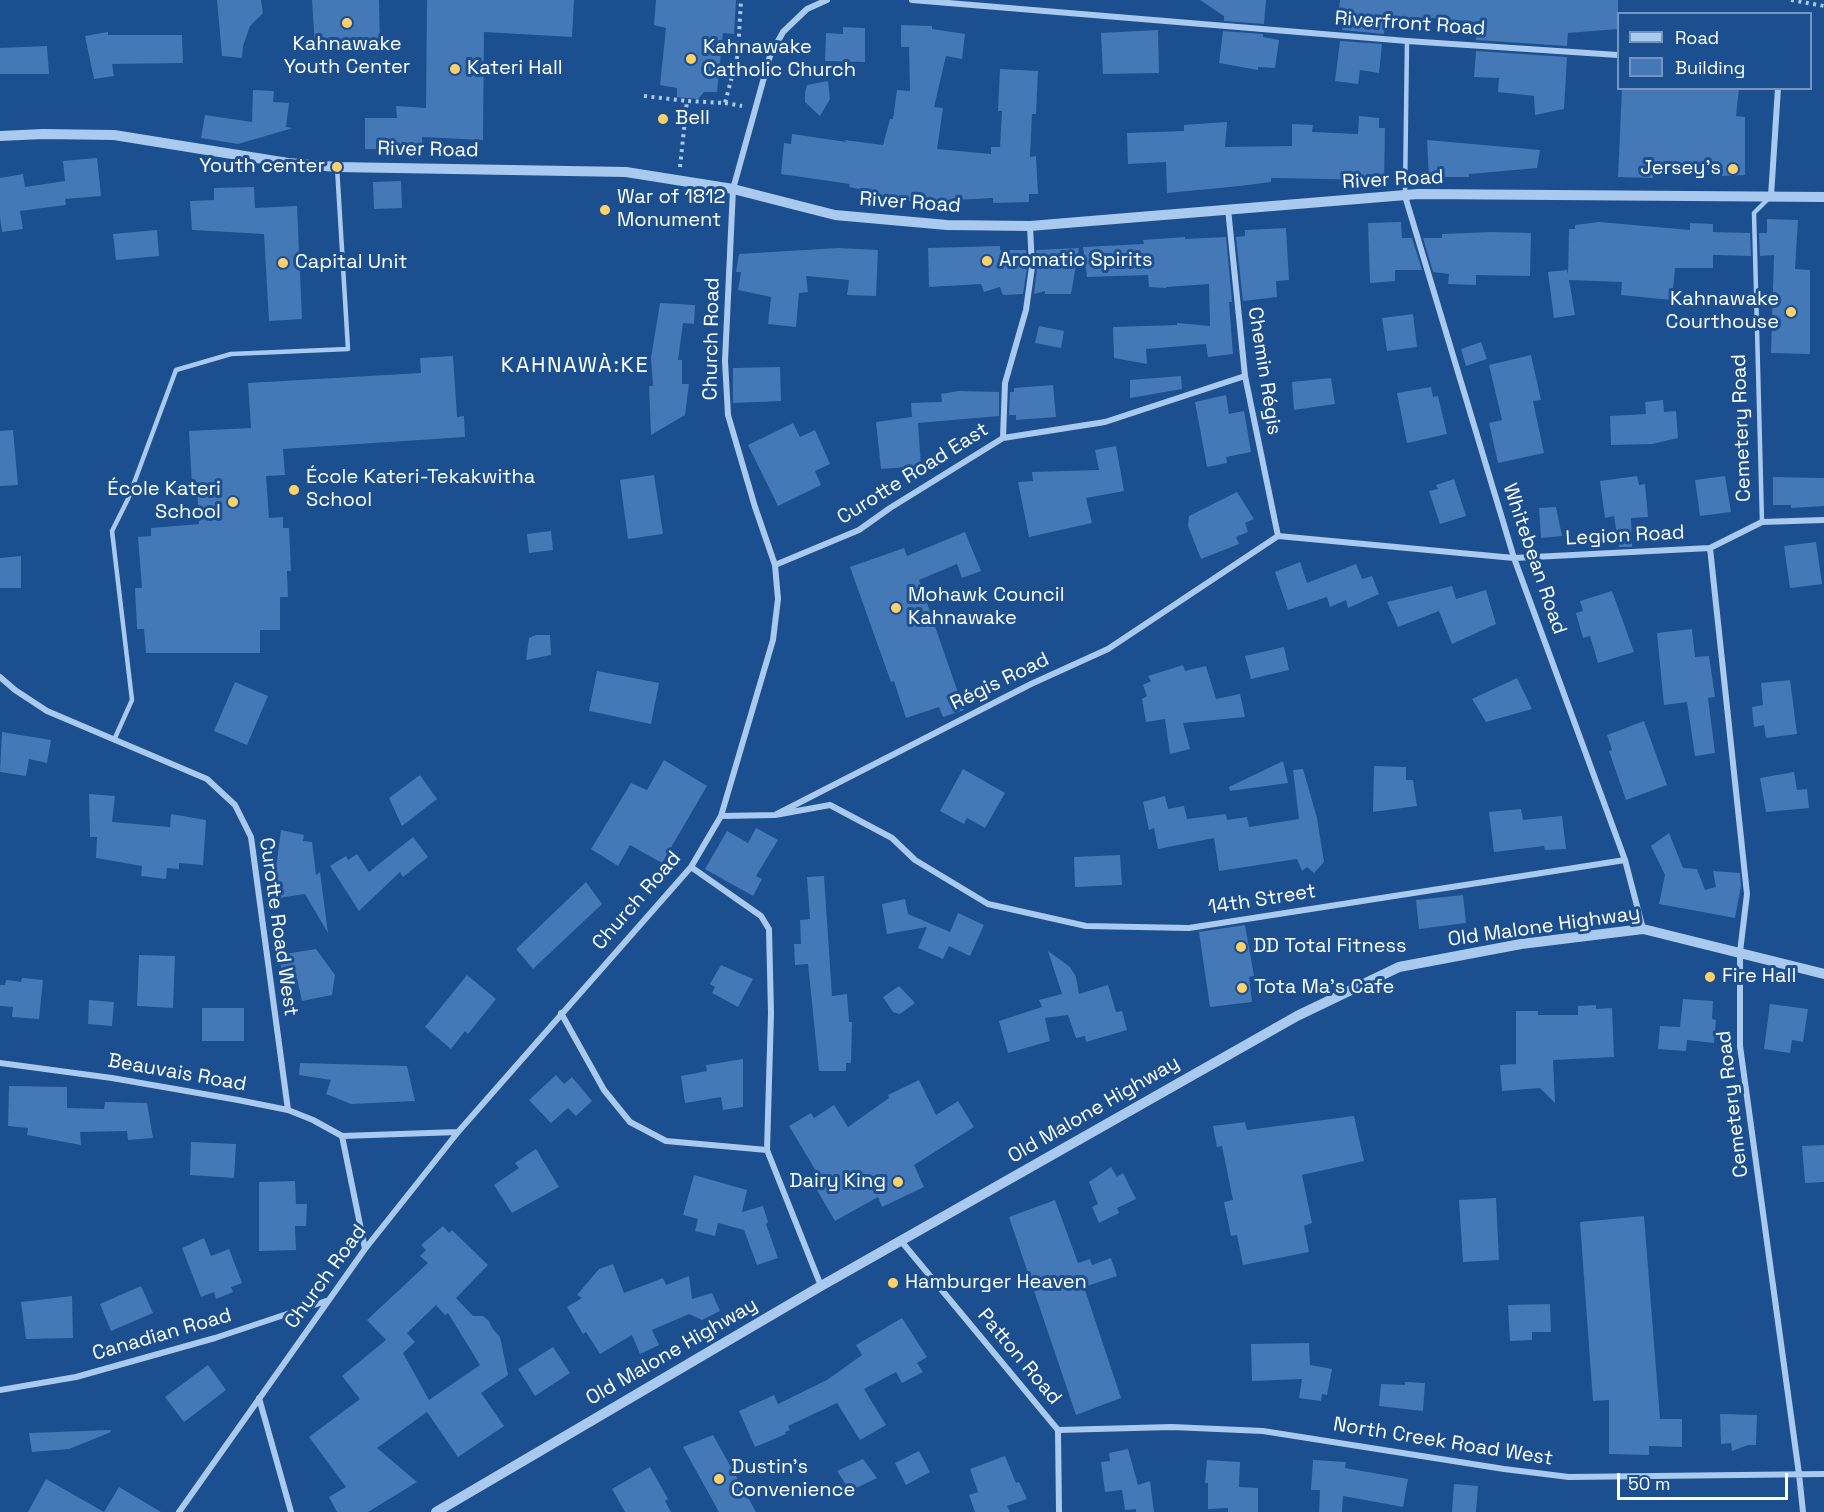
<!DOCTYPE html>
<html>
<head>
<meta charset="utf-8">
<style>
	body { margin:0 }
	#map { position:relative; width:1824px; height:1512px; overflow:hidden; background:#1b4f8f; font-family:"Space Grotesk",sans-serif }
	canvas { display:block }
	.legend { position:absolute; left:1617px; top:12px; width:195px; height:78px; box-sizing:border-box; background:#1b4f8f; border:2px solid #7695bc; margin:0; padding:8px 10px; list-style:none; font-size:18px; color:#fff }
	.legend li { display:flex; align-items:center; gap:12px; height:30px }
	.legend b { width:30px; border:2px solid #7695bc }
	.scale { position:absolute; left:1617px; top:1473px; width:171px; height:27px; box-sizing:border-box; border:3px solid #fff; border-top:0; padding-left:8px; font-size:18px; line-height:21px; white-space:nowrap; color:#fff; -webkit-text-stroke:4px #1b4f8f; paint-order:stroke }
</style>
</head>
<body>
<div id="map">
<canvas width="1824" height="1512"></canvas>
<ul class="legend">
<li><b style="height:8px;background:#a9c9ee"></b>Road</li>
<li><b style="height:16px;background:#4478b7"></b>Building</li>
</ul>
<div class="scale">50 m</div>
</div>
<script>
const context = document.querySelector('canvas').getContext('2d');
context.lineJoin = 'round';
function fill(path, color) {
  context.fillStyle = color;
  context.fill(path, 'evenodd');
}
function poly(rows) {
  const path = new Path2D();
  for (const r of rows) {
    path.moveTo(r[0], r[1]);
    for (let i = 2; i < r.length; i += 2) path.lineTo(r[i], r[i + 1]);
  }
  return path;
}
function strokePath(path, color, width, dash) {
  context.strokeStyle = color;
  context.lineWidth = width;
  context.lineCap = dash ? 'butt' : 'round';
  context.setLineDash(dash || []);
  context.stroke(path);
}
function write(font, color, halo, rows, align = 'center') {
  context.font = font + ' "Space Grotesk",sans-serif';
  context.lineWidth = 6;
  context.setLineDash([]);
  context.textBaseline = 'middle';
  context.strokeStyle = halo;
  context.fillStyle = color;
  for (const [text, x, y, turn = 0] of rows) {
    context.save();
    context.translate(x, y);
    context.rotate((+turn || 0) * Math.PI / 180);
    context.textAlign = isNaN(turn) ? turn : align;
    if (halo) context.strokeText(text, 0, 0);
    context.fillText(text, 0, 0);
    context.restore();
  }
}
const building = poly([
	[217,0,261,0,263,13,250,26,243,46,242,58,222,56],
	[312,0,379,0,380,47,315,47],
	[427,0,574,0,572,37,484,32,483,140,422,137,422,150,365,149,365,118,397,118,396,106,426,108],
	[656,0,736,0,734,34,723,33,717,92,704,92,698,99,677,97,677,88,660,85,666,28,654,25],
	[1200,0,1266,0,1264,24,1224,21,1224,16],
	[1340,0,1618,0,1618,29,1568,33,1567,46,1476,40,1477,22,1432,18,1431,24,1386,21,1384,34,1342,30,1343,19,1338,18],
	[901,25,932,26,932,29,965,34,962,59,946,56,934,107,943,108,937,149,991,154,991,147,1000,147,1002,111,998,111,1000,69,1038,71,1036,114,1032,114,1030,157,1036,156,1038,194,1029,194,1029,202,993,203,993,198,918,202,877,197,878,193,849,187,850,184,781,174,784,143,791,144,792,134,847,142,844,140,883,145,890,119,893,119,897,90,910,91,909,47,901,47],
	[843,27,865,28,865,62,825,61,826,33,843,34],
	[1158,30,1159,73,1103,74,1101,33],
	[1223,31,1263,34,1263,37,1279,40,1275,68,1258,67,1258,70,1219,63],
	[108,32,108,35,182,35,183,63,112,64,114,76,94,79,85,36],
	[1340,41,1382,44,1379,73,1360,70,1358,84,1335,81],
	[47,46,49,74,0,74,0,48],
	[1476,51,1567,57,1564,109,1535,115,1534,96,1498,92,1499,78,1474,77],
	[828,81,830,99,820,116,805,102,805,93,807,85],
	[1622,88,1739,88,1736,116,1745,117,1745,175,1722,176,1722,167,1653,169,1653,178,1618,177],
	[253,90,274,91,273,102,289,103,286,127,293,128,238,144,201,138,205,115,252,122],
	[1359,116,1379,118,1379,128,1385,128,1384,180,1271,178,1271,182,1240,186,1167,193,1166,162,1128,164,1127,133,1184,131,1184,125,1227,122,1225,147,1292,146,1292,124,1313,125,1312,132,1358,134],
	[1427,140,1540,150,1537,168,1469,174,1469,177,1429,177],
	[97,158,101,196,65,199,66,205,20,211,23,229,2,232,0,217,0,178,23,174,25,187,65,181,63,161],
	[401,181,402,208,374,209,373,182],
	[254,187,255,208,297,206,302,319,269,321,264,234,192,230,190,201,214,200,214,188],
	[1767,219,1798,220,1795,269,1810,270,1810,354,1771,353,1774,255,1760,256,1759,233,1767,233],
	[1401,222,1402,238,1412,238,1422,270,1395,270,1395,281,1370,283,1368,223],
	[1599,222,1690,230,1690,223,1713,224,1713,232,1750,233,1751,256,1713,255,1713,268,1675,268,1672,300,1621,295,1622,282,1569,280,1575,315,1554,318,1548,272,1567,270,1568,274,1569,229,1575,229,1575,225],
	[1286,228,1289,280,1276,281,1277,297,1243,301,1236,237,1245,236,1245,230],
	[157,230,159,256,116,260,113,234],
	[1492,232,1531,233,1530,276,1476,275,1476,285,1448,284,1449,274,1433,272,1423,238,1442,238,1442,234],
	[1185,237,1185,239,1226,237,1232,302,1229,302,1233,354,1208,357,1206,344,1146,349,1147,364,1114,358,1113,327,1177,325,1177,323,1210,326,1209,284,1166,287,1166,288,1149,287,1148,275,1087,277,1083,247,1144,244,1143,240],
	[1000,246,1000,250,1026,250,1027,267,1023,294,1003,295,1000,287,984,292,981,284,929,287,928,248],
	[838,248,878,250,876,296,847,295,849,280,806,276,808,292,799,293,796,327,768,324,771,297,738,290,741,272,736,272,739,254],
	[1079,248,1071,294,1045,294,1045,291,1034,294,1037,268,1036,250],
	[660,303,695,305,694,324,683,323,678,360,682,360,682,384,689,384,685,415,651,435,649,386,653,386,651,358],
	[1413,314,1417,347,1387,351,1382,318],
	[1039,326,1064,331,1061,348,1035,343],
	[1481,342,1487,359,1466,366,1461,349],
	[1531,355,1541,400,1533,401,1544,453,1498,463,1489,423,1502,420,1489,365],
	[453,356,457,417,464,416,465,437,283,449,285,475,266,476,269,518,283,517,283,528,289,528,291,571,287,571,288,597,280,597,280,630,260,630,260,653,146,653,144,629,137,629,135,588,142,588,138,537,151,536,151,528,199,524,197,486,192,486,189,431,251,428,248,383,421,373,420,358],
	[780,367,781,401,733,403,733,368],
	[1181,376,1182,389,1130,398,1130,380],
	[1331,378,1335,404,1294,410,1292,382],
	[1053,385,1056,417,1016,420,1016,415,1009,415,1010,392,1014,392,1014,388],
	[1431,387,1433,397,1438,396,1447,434,1407,443,1397,393],
	[959,391,999,392,999,416,918,423,921,466,881,469,876,422,912,417,911,403,942,402,941,394],
	[1226,395,1229,414,1244,411,1251,452,1226,457,1227,463,1207,467,1195,402],
	[1663,400,1664,412,1676,411,1678,438,1652,444,1611,445,1610,416,1646,414,1645,402],
	[793,423,800,437,815,430,830,464,815,471,821,485,778,506,748,445],
	[13,430,18,485,0,486,0,431],
	[1116,446,1124,491,1086,498,1092,523,1029,537,1018,482,1033,481,1032,472,1099,470,1095,450],
	[654,475,663,534,628,539,620,480],
	[1637,476,1639,485,1645,484,1648,517,1631,518,1632,547,1619,547,1614,516,1605,518,1600,481],
	[1725,476,1731,512,1700,516,1695,480],
	[1773,477,1824,478,1824,506,1791,508,1791,505,1773,505],
	[1454,479,1466,516,1440,524,1429,491,1438,489,1436,485],
	[1237,492,1254,519,1245,523,1248,532,1236,537,1239,544,1201,559,1188,526,1189,516],
	[1556,507,1562,536,1541,538,1539,508],
	[551,531,553,550,529,553,527,534],
	[965,532,981,571,962,578,957,564,919,580,964,710,943,717,939,707,906,718,894,681,891,682,850,567,904,548,907,556],
	[1816,542,1822,584,1790,588,1784,546],
	[21,556,21,588,0,588,0,558],
	[1300,562,1307,583,1356,564,1362,579,1372,576,1379,594,1348,608,1346,600,1330,607,1327,597,1288,610,1275,572],
	[1452,586,1456,599,1486,590,1496,624,1452,644,1439,611,1398,627,1387,602],
	[1612,591,1634,652,1598,663,1590,636,1583,638,1576,613,1583,611,1580,601],
	[1692,629,1695,657,1709,656,1715,697,1708,698,1715,753,1695,756,1687,702,1664,705,1657,633],
	[536,635,550,635,551,655,526,660,529,638],
	[1284,647,1289,670,1251,679,1245,656],
	[1183,665,1185,671,1206,666,1216,699,1240,694,1245,717,1183,723,1190,749,1170,754,1165,719,1146,722,1142,699,1147,696,1143,685,1151,681,1148,676],
	[597,671,659,683,651,724,589,711],
	[1517,678,1532,709,1486,722,1472,699],
	[1790,680,1797,734,1766,738,1764,725,1754,727,1752,707,1763,705,1761,683],
	[235,682,268,696,247,745,214,731],
	[1644,721,1667,785,1626,800,1609,751,1612,750,1607,735],
	[2,732,51,740,47,763,29,759,26,776,0,772],
	[664,760,707,786,662,863,630,845,618,866,591,849,631,783,647,790],
	[1283,761,1288,783,1230,791,1229,787],
	[1374,766,1406,767,1406,780,1413,780,1417,806,1373,812],
	[963,769,1005,793,985,828,967,818,964,824,940,811],
	[1303,769,1317,818,1324,862,1314,873,1307,867,1302,871,1297,859,1219,871,1214,838,1158,849,1154,828,1149,830,1143,802,1165,796,1168,809,1184,806,1187,819,1226,814,1227,820,1247,817,1249,827,1299,819,1293,770],
	[1794,772,1797,790,1807,789,1809,808,1766,812,1760,778],
	[420,775,437,799,402,826,389,798],
	[89,794,115,796,112,822,170,827,171,814,206,820,203,865,179,863,179,869,167,868,166,879,141,876,142,866,96,858,97,837,90,837],
	[1521,809,1523,820,1562,816,1566,849,1545,850,1544,846,1494,852,1489,812],
	[756,828,778,840,756,876,762,879,753,896,705,869,727,831,748,843],
	[281,830,304,835,303,841,312,842,316,875,320,872,328,933,305,894,272,899],
	[1669,833,1683,868,1697,869,1705,890,1716,887,1713,871,1740,873,1741,886,1735,918,1659,904,1665,875,1651,846],
	[413,837,428,857,403,877,400,872,359,911,330,866,346,856,348,860,357,854,369,872],
	[1120,855,1122,885,1075,887,1074,857],
	[824,876,832,996,847,994,849,1022,852,1022,851,1063,846,1063,846,1071,819,1071,808,964,795,965,794,944,801,944,800,920,810,919,807,877],
	[586,882,602,904,533,969,516,949],
	[1463,895,1466,923,1419,929,1416,900],
	[905,899,908,914,950,932,958,913,984,925,970,956,949,946,943,959,918,948,927,927,887,934,882,904],
	[1245,925,1254,976,1249,977,1252,1002,1210,1007,1199,932],
	[316,949,335,975,332,995,302,1001,297,978,283,980,279,955],
	[1048,951,1070,967,1076,977,1079,994,1108,985,1116,1012,1122,1011,1127,1030,1086,1042,1085,1036,1076,1038,1068,1015,1045,1018,1050,1041,1008,1053,999,1021,1042,1007,1039,1000,1062,994],
	[139,955,175,956,173,1008,137,1006],
	[721,965,753,979,738,1007,712,993,715,987,710,984],
	[467,975,496,999,468,1034,465,1031,451,1049,425,1027],
	[22,978,43,980,39,1019,12,1017,13,1007,0,1006,0,985,5,985,6,980,21,982],
	[899,986,915,1003,900,1014,893,1012,883,997],
	[1683,999,1713,1001,1712,1019,1716,1020,1714,1043,1687,1040,1686,1051,1658,1049,1660,1026,1680,1027],
	[89,1000,114,1002,112,1026,88,1024],
	[1770,1004,1808,1009,1803,1042,1792,1040,1790,1053,1764,1049],
	[1596,1005,1596,1009,1612,1008,1614,1057,1553,1060,1555,1103,1540,1088,1502,1091,1500,1065,1516,1064,1516,1011,1538,1011,1538,1015,1578,1015,1578,1006],
	[202,1008,244,1008,244,1041,202,1041],
	[743,1059,743,1107,723,1110,721,1097,685,1103,681,1076,707,1071,706,1065],
	[300,1063,407,1066,415,1101,351,1104,326,1094,331,1080,299,1075],
	[556,1075,564,1084,572,1077,592,1101,576,1116,568,1108,551,1123,529,1100],
	[919,1080,936,1115,958,1101,974,1127,914,1165,924,1187,882,1207,878,1197,835,1221,814,1185,822,1181,789,1126,811,1113,814,1118,834,1105,848,1127,889,1098,888,1095],
	[9,1086,67,1087,67,1108,104,1109,105,1102,147,1103,153,1138,128,1140,127,1131,80,1132,81,1145,27,1135,28,1128,8,1126],
	[1354,1116,1364,1161,1302,1175,1312,1223,1304,1226,1309,1252,1243,1265,1237,1235,1231,1236,1224,1202,1233,1200,1222,1146,1217,1147,1213,1126,1245,1122,1247,1130],
	[191,1142,236,1144,234,1178,190,1175],
	[1824,1145,1824,1182,1805,1183,1802,1146],
	[536,1149,559,1187,512,1213,494,1185,519,1168,515,1163],
	[1111,1167,1117,1177,1123,1173,1136,1199,1117,1208,1119,1213,1099,1223,1092,1207,1098,1204,1089,1182],
	[694,1175,747,1190,742,1212,763,1206,768,1222,766,1224,778,1258,757,1265,744,1230,718,1223,715,1236,695,1231,698,1219,683,1215],
	[295,1181,296,1204,307,1204,306,1226,295,1226,296,1250,259,1251,259,1182],
	[1496,1198,1499,1260,1463,1262,1459,1200],
	[1055,1200,1078,1263,1090,1259,1092,1265,1111,1258,1117,1276,1084,1287,1121,1398,1076,1415,1009,1217],
	[1644,1216,1660,1419,1682,1419,1682,1447,1649,1446,1649,1455,1609,1454,1609,1400,1593,1401,1580,1222],
	[443,1226,449,1233,452,1230,488,1265,456,1298,473,1316,483,1316,489,1321,492,1328,500,1337,508,1375,481,1393,504,1426,458,1457,427,1412,377,1448,417,1482,368,1512,337,1512,329,1497,346,1487,309,1437,360,1399,342,1376,386,1340,367,1320,428,1263,420,1256,426,1250,421,1245],
	[436,1305,445,1315,448,1313,480,1365,429,1400,403,1353,415,1342,407,1333],
	[204,1238,211,1256,229,1249,242,1283,231,1287,233,1292,216,1299,214,1292,201,1297,182,1248],
	[613,1264,624,1293,663,1278,666,1285,689,1276,692,1299,712,1293,720,1311,702,1320,689,1314,652,1330,659,1345,640,1354,632,1335,600,1354,586,1332,583,1334,567,1307,582,1298,577,1295,599,1269],
	[141,1286,153,1313,111,1331,100,1304],
	[72,1296,73,1338,26,1339,21,1302],
	[1550,1304,1551,1332,1532,1332,1532,1340,1510,1341,1508,1305],
	[902,1318,927,1357,917,1363,923,1372,902,1383,896,1372,864,1389,886,1425,860,1440,837,1403,788,1426,790,1430,785,1432,786,1434,755,1447,739,1411,774,1395,778,1404,827,1380,862,1355,856,1345],
	[1309,1343,1310,1365,1332,1369,1327,1395,1322,1394,1321,1401,1299,1398,1302,1379,1252,1381,1251,1344],
	[553,1347,570,1373,535,1396,518,1369],
	[208,1365,226,1390,184,1422,165,1397],
	[1405,1382,1425,1383,1423,1411,1379,1406,1381,1384,1405,1385],
	[1720,1414,1757,1415,1756,1445,1748,1445,1732,1451,1731,1443,1721,1444],
	[110,1430,111,1432,69,1449,32,1452,29,1433],
	[713,1435,756,1512,719,1512,683,1447],
	[1128,1449,1138,1485,1150,1481,1154,1512,1136,1512,1136,1509,1125,1510,1122,1490,1105,1492,1101,1462,1110,1461,1109,1453],
	[919,1451,930,1472,906,1485,895,1463],
	[1005,1456,1016,1483,1019,1482,1027,1499,1007,1506,1010,1512,975,1512,969,1495,978,1492,970,1469],
	[863,1459,877,1478,850,1491,837,1471],
	[1207,1460,1240,1462,1239,1487,1258,1488,1258,1512,1228,1512,1228,1508,1208,1509,1208,1483,1205,1483],
	[1313,1460,1346,1462,1345,1468,1408,1479,1403,1507,1343,1496,1342,1512,1319,1512,1320,1490,1311,1490],
	[650,1467,668,1499,665,1501,671,1512,625,1512,612,1489],
	[46,1479,104,1512,119,1487,161,1512,28,1512],
	[1454,1484,1478,1486,1476,1512,1452,1512]
]);
const path = poly([
	[1791,0,1824,6],
	[644,96,687,101],
	[725,103,742,106],
	[680,167,687,101,725,103,738,54,741,0]
]);
const service = poly([
	[1405,194,1407,41],
	[1762,522,1754,213,1769,198],
	[114,740,132,700,112,531,128,499,176,370,231,354,348,349,337,167]
]);
const minor = poly([
	[912,0,1407,41,1618,55],
	[1405,196,1514,558,1625,860,1643,929],
	[1771,196,1778,88],
	[1228,209,1245,376,1278,536],
	[1003,438,1005,383,1026,310,1032,267,1030,226],
	[1278,536,1514,558,1710,548,1762,522,1824,520],
	[1710,548,1747,894,1740,952,1740,1046,1799,1474,1803,1512],
	[775,565,859,530,890,508,1003,438,1105,422,1245,376],
	[0,677,15,690,47,711,207,779,235,805,251,837,288,1110],
	[775,815,830,805,892,838,915,860,988,904,1086,926,1189,928,1625,860],
	[721,816,775,815,1031,684,1108,649,1278,536],
	[691,867,761,916,769,929,771,1013,767,1150,821,1286],
	[561,1013,604,1090,630,1122,666,1141,767,1150],
	[0,1063,112,1078,238,1100,288,1110,313,1120,342,1136,365,1249],
	[342,1136,458,1132],
	[901,1241,1058,1430,1059,1512],
	[0,1390,76,1377,215,1338,329,1300],
	[259,1398,291,1512],
	[1058,1430,1172,1427,1263,1431,1504,1469,1569,1477,1824,1474],
	[179,1512,365,1249,458,1132,691,867,721,816,773,640,778,599,775,565,755,507,728,415,725,361,733,189,770,56,783,32,807,9,827,0]
]);
const tertiary = poly([
	[0,136,43,134,114,135,288,163,337,167,626,172,733,189,835,215,947,225,1030,226,1418,194,1824,197],
	[436,1512,821,1286,1297,1016,1399,967,1521,944,1643,929,1824,974]
]);
const markers = [
	[347,23,6,"#ffd166"],
	[691,59,6,"#ffd166"],
	[455,69,6,"#ffd166"],
	[663,119,6,"#ffd166"],
	[337,167,6,"#ffd166"],
	[1733,169,6,"#ffd166"],
	[605,210,6,"#ffd166"],
	[987,261,6,"#ffd166"],
	[283,263,6,"#ffd166"],
	[1791,312,6,"#ffd166"],
	[294,490,6,"#ffd166"],
	[233,502,6,"#ffd166"],
	[896,608,6,"#ffd166"],
	[1241,947,6,"#ffd166"],
	[1710,977,6,"#ffd166"],
	[1242,988,6,"#ffd166"],
	[898,1182,6,"#ffd166"],
	[893,1283,6,"#ffd166"],
	[719,1479,6,"#ffd166"]
];
const streetNames = [
	["Riverfront Road",1410,24,4],
	["River Road",428,150,1],
	["River Road",1393,180,-3],
	["River Road",910,203,4],
	["Church Road",712,339,-89],
	["Chemin Régis",1264,371,81],
	["Cemetery Road",1742,428,-92],
	["Curotte Road East",913,474,-32],
	["Legion Road",1625,536,-3],
	["Whitebean Road",1534,559,71],
	["Régis Road",1000,682,-26],
	["14th Street",1262,900,-9],
	["Church Road",637,901,-49],
	["Curotte Road West",278,927,82],
	["Old Malone Highway",1544,927,-8],
	["Beauvais Road",177,1073,10],
	["Cemetery Road",1733,1104,-97],
	["Old Malone Highway",1094,1110,-30],
	["Church Road",326,1277,-54],
	["Canadian Road",162,1335,-16],
	["Old Malone Highway",672,1352,-30],
	["Patton Road",1019,1357,50],
	["North Creek Road West",1443,1442,9]
];
const poiNames = [
	["Kahnawake",347,45,"center"],
	["Youth Center",347,68,"center"],
	["Kahnawake",703,48],
	["Catholic Church",703,71],
	["Kateri Hall",467,69],
	["Bell",675,119],
	["Youth center",325,167,"right"],
	["Jersey's",1721,169,"right"],
	["War of 1812",617,198],
	["Monument",617,221],
	["Aromatic Spirits",999,261],
	["Capital Unit",295,263],
	["Kahnawake",1779,300,"right"],
	["Courthouse",1779,323,"right"],
	["École Kateri-Tekakwitha",306,478],
	["School",306,501],
	["École Kateri",221,490,"right"],
	["School",221,513,"right"],
	["Mohawk Council",908,596],
	["Kahnawake",908,619],
	["DD Total Fitness",1253,947],
	["Fire Hall",1722,977],
	["Tota Ma's Cafe",1254,988],
	["Dairy King",886,1182,"right"],
	["Hamburger Heaven",905,1283],
	["Dustin's",731,1468],
	["Convenience",731,1491]
];
const quarterNames = [
	["KAHNAWÀ:KE",575,366]
];
fill(building, '#4478b7');
strokePath(path, '#a9c9ee', 4, [3, 4.5]);
strokePath(service, '#a9c9ee', 4.5);
strokePath(minor, '#a9c9ee', 6);
strokePath(tertiary, '#a9c9ee', 10);
for (const [x, y, r, color] of markers) {
  const dot = new Path2D();
  dot.arc(x, y, r, 0, 2 * Math.PI);
  context.fillStyle = color;
  context.fill(dot);
  strokePath(dot, '#1b4f8f', 2);
}
write('20px', '#fff', '#1b4f8f', streetNames);
write('20px', '#fff', '#1b4f8f', poiNames, 'left');
context.letterSpacing = '1.5px';
write('22px', '#fff', '#1b4f8f', quarterNames);
context.letterSpacing = '0px';
</script>
</body>
</html>
